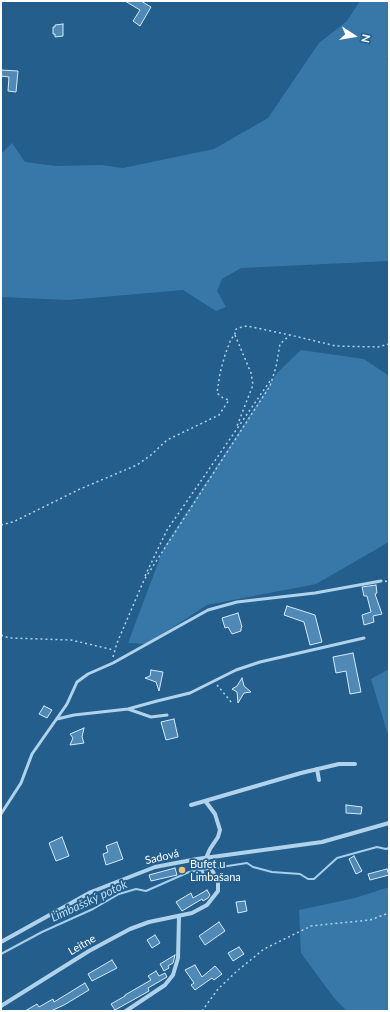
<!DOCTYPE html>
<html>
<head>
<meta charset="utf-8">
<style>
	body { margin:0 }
	#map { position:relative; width:390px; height:1012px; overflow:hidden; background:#235e8c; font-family:Lato,sans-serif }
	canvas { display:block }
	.frame { position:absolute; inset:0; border:2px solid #fff; pointer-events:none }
	.north { position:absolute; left:334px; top:16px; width:40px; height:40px; -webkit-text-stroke:3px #235e8c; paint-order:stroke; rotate:102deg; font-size:11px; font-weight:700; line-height:16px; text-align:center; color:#fff }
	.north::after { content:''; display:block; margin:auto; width:14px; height:18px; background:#fff; clip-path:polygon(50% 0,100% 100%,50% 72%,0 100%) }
</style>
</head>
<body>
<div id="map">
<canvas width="390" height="1012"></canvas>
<div class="frame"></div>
<div class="north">N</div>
</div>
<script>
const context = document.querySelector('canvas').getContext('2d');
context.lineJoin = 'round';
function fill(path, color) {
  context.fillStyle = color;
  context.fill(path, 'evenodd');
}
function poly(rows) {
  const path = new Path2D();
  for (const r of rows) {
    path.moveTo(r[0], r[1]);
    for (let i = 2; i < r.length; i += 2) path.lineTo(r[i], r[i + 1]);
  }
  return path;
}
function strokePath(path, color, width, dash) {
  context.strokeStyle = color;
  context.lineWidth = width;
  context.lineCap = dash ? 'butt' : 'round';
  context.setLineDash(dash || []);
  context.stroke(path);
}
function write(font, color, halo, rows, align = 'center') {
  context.font = font + ' Lato,sans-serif';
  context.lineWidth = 3.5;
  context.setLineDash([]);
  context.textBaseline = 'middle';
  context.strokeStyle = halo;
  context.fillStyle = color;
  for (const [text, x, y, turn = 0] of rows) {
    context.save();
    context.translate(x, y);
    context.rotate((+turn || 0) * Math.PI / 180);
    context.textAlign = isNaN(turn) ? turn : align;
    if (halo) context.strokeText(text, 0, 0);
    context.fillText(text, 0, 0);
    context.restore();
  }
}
const green = poly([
	[360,1,389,1,389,57,387,59,389,61,389,261,241,268,222,279,217,291,226,307,216,311,183,290,68,300,1,297,1,154,12,143,25,162,56,166,101,165,123,168,214,149,268,118,319,43,347,21],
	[301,350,364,359,389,376,389,542,316,584,207,605,147,644,128,643,164,547,277,373],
	[389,669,389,738,371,679],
	[389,887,389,1011,347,1011,334,998,301,953,299,910,355,898]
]);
const stream = poly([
	[1,954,42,932,93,909,119,894,136,889,146,891,189,872,247,863,253,867,272,872,300,874,308,879,314,879,337,858,377,847,386,849,389,848]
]);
const building = poly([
	[125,1,141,1,151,7,140,26,133,21,140,10,125,1],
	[63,24,63,36,55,37,55,34,53,34,53,27,55,27,55,25,63,24],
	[1,70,18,71,16,92,8,91,9,77,1,76,1,70],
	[376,585,377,593,375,594,382,614,373,616,374,622,364,625,362,615,371,612,367,596,364,596,362,587,376,585],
	[287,606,315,615,322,642,310,645,304,622,284,615,287,606],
	[238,613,242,627,241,628,241,631,232,634,228,627,225,628,222,618,238,613],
	[353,653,361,692,350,694,346,671,336,673,333,657,353,653],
	[151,670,163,672,159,691,156,682,145,678,150,676,151,670],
	[242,678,244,686,251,692,244,693,238,703,237,692,232,689,237,686,242,678],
	[44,706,52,710,47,718,39,714,44,706],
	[174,719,178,737,166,740,161,722,174,719],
	[84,728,82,737,84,743,70,745,73,738,70,734,84,728],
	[346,805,362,807,361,814,346,813,346,805],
	[62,837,69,856,56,861,49,843,62,837],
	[117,842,123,859,106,865,103,854,108,852,106,846,117,842],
	[354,856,362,871,356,874,349,859,354,856],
	[175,868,177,875,151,881,149,875,175,868],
	[387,869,389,875,370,880,368,874,387,869],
	[207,890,210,895,208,898,203,901,202,899,182,911,176,902,191,893,193,898,207,890],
	[245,901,247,911,238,913,236,902,245,901],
	[219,922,225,931,205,945,199,936,219,922],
	[155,935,160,943,152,948,147,940,155,935],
	[239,947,244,954,233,961,228,953,239,947],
	[175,955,173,963,168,966,169,968,164,971,160,964,175,955],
	[112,960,117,968,92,981,88,974,112,960],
	[195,965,202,977,215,966,222,974,214,980,212,978,195,990,191,985,194,983,185,970,195,965],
	[156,971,159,976,165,973,167,977,148,988,149,991,115,1010,111,1004,125,996,125,995,151,980,148,976,156,971],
	[85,983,89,990,64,1005,51,1011,25,1011,37,1004,39,1007,53,999,54,1002,85,983]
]);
const path = poly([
	[235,335,251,373,253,385,237,426],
	[1,525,13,522,80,489,137,465,151,455,167,440,219,415,229,400,223,398,217,393,220,373,225,355,231,339,235,335,235,330,238,328,247,326,290,335],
	[145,576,167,530,270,381],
	[385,581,389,582],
	[1,635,9,638,71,640,114,650],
	[113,657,117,643,144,580,270,386,276,367,280,344,290,335,336,346,378,347,389,344],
	[217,685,232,703],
	[202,1011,218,989,237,971,264,949,311,926,370,920,389,913]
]);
const lane = poly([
	[128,709,151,717,167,715],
	[57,719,74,715,128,709,157,701,190,693,236,670,260,662,364,638],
	[1,814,21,783,32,754,67,704,77,682,88,674,113,663,208,610,237,602,315,593,381,581],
	[197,859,203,873]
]);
const street = poly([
	[317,769,319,780],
	[191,805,301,773,339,764,355,764],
	[1,942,91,892,155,867,197,859,322,842,389,823],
	[1,1006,89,951,130,929,149,922,192,913,207,905,218,891,218,882,206,858,210,849,218,837,220,830,215,814,206,802],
	[126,1011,165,985,173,975,178,958,179,917]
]);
const markers = [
	[182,870,4,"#f6c073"]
];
const streetNames = [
	["Sadová",162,857,-13],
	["Leitne",82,945,-30]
];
const poiNames = [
	["Bufet u",190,864],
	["Limbašana",190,877]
];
const waterNames = [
	["Limbašský potok",89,901,-25]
];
fill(green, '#3778a9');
strokePath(stream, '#a5cfec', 2);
fill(building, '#5089b5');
strokePath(building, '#d5eaf8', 1);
strokePath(path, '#b1d2eb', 1.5, [2, 3]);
strokePath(lane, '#b1d2eb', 3);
strokePath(street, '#b1d2eb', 4);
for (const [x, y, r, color] of markers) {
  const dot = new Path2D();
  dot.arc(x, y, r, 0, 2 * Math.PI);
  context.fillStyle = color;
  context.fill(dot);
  strokePath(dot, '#235e8c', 1.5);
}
write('11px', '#fff', '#235e8c', streetNames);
write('11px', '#fff', '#235e8c', poiNames, 'left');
write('italic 12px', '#bddcf2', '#235e8c', waterNames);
</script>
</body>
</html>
